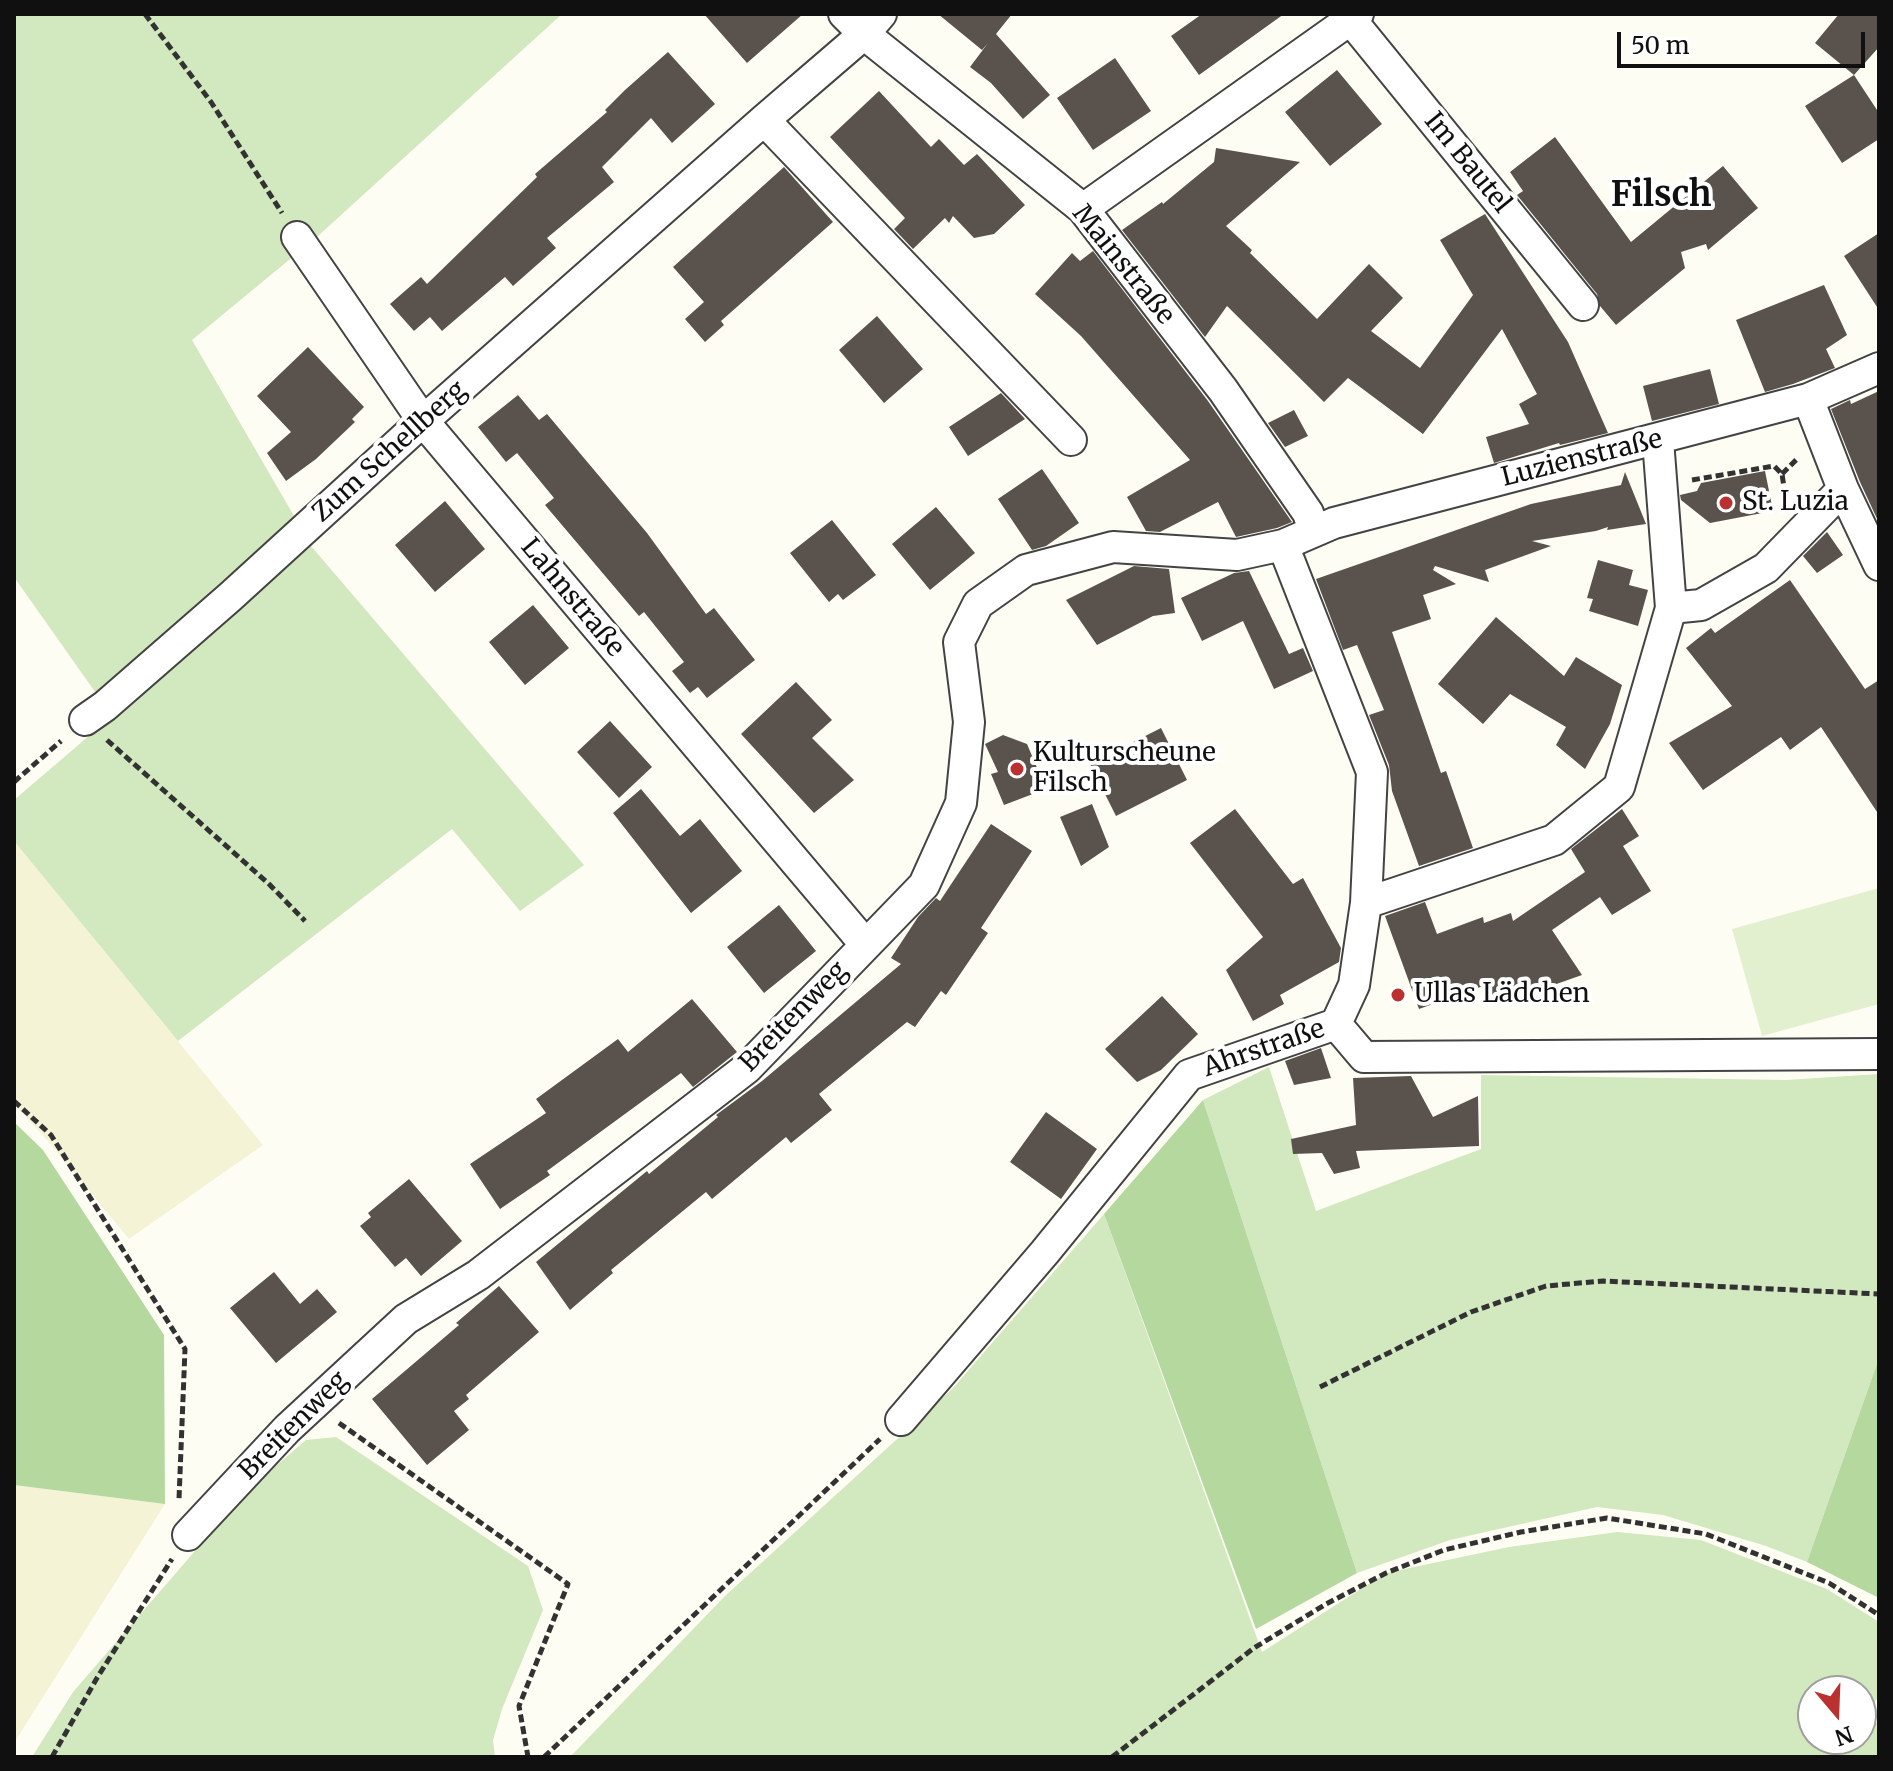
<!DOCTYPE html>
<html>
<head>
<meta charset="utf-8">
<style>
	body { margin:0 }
	#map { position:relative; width:1893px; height:1771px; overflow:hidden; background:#fefdf4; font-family:Merriweather,serif }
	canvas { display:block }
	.frame { position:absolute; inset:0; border:16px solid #101010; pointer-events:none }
	.north { position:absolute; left:1797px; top:1675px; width:80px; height:80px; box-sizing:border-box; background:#fff; border:2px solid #9f9f9f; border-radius:50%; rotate:161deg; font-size:22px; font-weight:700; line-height:32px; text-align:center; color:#101010 }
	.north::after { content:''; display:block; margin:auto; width:28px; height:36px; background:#ba312f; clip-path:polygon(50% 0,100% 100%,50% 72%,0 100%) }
	.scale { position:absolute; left:1617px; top:32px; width:248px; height:36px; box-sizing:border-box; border:4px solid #101010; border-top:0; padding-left:10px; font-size:24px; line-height:28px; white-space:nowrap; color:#101010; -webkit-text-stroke:6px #fff; paint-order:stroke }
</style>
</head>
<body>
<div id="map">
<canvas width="1893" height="1771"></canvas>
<div class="frame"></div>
<div class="north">N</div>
<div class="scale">50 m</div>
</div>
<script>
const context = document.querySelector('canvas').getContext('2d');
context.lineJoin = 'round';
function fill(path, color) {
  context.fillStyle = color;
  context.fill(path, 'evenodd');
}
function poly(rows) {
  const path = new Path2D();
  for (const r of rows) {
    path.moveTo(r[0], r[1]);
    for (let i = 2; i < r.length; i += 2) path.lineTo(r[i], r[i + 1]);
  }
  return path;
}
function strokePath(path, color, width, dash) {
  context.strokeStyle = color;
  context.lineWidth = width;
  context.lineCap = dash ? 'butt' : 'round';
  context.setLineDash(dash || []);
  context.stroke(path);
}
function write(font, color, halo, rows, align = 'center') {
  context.font = font + ' Merriweather,serif';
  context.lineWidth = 8;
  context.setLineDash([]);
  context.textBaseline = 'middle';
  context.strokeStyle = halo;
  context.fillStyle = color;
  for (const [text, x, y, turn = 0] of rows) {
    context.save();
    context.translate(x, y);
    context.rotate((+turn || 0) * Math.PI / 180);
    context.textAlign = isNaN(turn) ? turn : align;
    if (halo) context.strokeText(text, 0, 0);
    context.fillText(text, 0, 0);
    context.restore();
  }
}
const farmland = poly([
	[14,841,263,1145,129,1239,47,1140,14,1104],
	[14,1485,165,1504,14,1743]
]);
const green = poly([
	[14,14,562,14,318,236,192,340,294,516,230,597,105,706,14,577],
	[311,546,584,865,520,911,452,829,178,1041,14,841,14,800],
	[1269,1067,1316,1211,1481,1149,1481,1075,1786,1080,1879,1074,1879,1358,1807,1562,1766,1546,1663,1515,1597,1507,1450,1540,1357,1573,1203,1100],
	[1104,1214,1262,1652,1386,1573,1509,1547,1617,1532,1701,1540,1827,1589,1879,1622,1879,1696,1866,1715,1879,1725,1879,1757,570,1757,725,1596,953,1388],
	[1813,1691,1861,1691,1861,1739,1813,1739],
	[336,1437,528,1566,543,1610,502,1709,493,1740,495,1757,32,1757,73,1692,201,1544,271,1470,306,1440]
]);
const forest = poly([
	[1203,1100,1357,1573,1256,1629,1104,1214],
	[14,1122,43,1150,164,1335,165,1504,14,1485],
	[1879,1358,1879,1598,1807,1562]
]);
const pitch = poly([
	[1879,888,1879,1004,1762,1036,1732,929]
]);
const building = poly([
	[704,14,803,14,747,63],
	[938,14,1012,14,996,34,1050,95,1023,119,991,83,970,67,988,43,982,50],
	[1202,14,1284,14,1199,75,1171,36],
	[1839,14,1879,14,1879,47,1854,75,1815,43],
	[668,52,715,104,672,143,651,118,602,167,614,182,547,238,556,248,513,286,505,277,442,331,430,317,414,331,390,304,421,277,427,284,537,177,535,174,607,112,605,110,625,90],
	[1115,58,1151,111,1093,150,1057,98],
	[1337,70,1382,124,1330,166,1285,112],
	[1854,75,1879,113,1879,139,1842,163,1805,106],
	[879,91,931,147,939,139,964,165,977,154,1025,205,994,234,974,238,953,216,949,223,945,218,913,249,894,229,905,218,830,137],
	[1555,137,1631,242,1723,166,1758,208,1708,250,1706,244,1681,252,1685,268,1616,325,1600,306,1597,294,1517,195,1523,191,1510,172],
	[1216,148,1300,162,1226,226,1252,250,1250,253,1317,319,1369,264,1403,298,1371,331,1420,368,1473,295,1440,240,1485,214,1568,342,1608,433,1560,445,1559,443,1494,463,1486,437,1529,424,1519,404,1537,394,1502,329,1423,434,1348,378,1324,402,1227,306,1205,337,1122,230,1162,202,1163,204,1214,162],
	[784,167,833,222,721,321,724,325,705,342,685,319,704,302,673,267],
	[1879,233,1879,310,1844,256],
	[1093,251,1208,401,1292,522,1277,528,1236,537,1218,502,1160,532,1146,531,1127,497,1190,460,1081,336,1035,294,1072,253,1080,261],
	[1824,285,1847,335,1826,349,1835,368,1793,384,1765,392,1736,320],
	[877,316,923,369,884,403,839,350],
	[308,347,364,407,352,419,355,422,316,459,286,481,267,453,291,432,257,396],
	[1710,369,1719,404,1652,421,1643,386],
	[1879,391,1879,523,1860,482,1831,409,1850,400,1851,404],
	[1001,393,1025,419,968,456,949,427],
	[518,395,539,420,547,414,647,533,706,614,714,608,755,660,707,698,698,687,690,693,672,671,684,662,644,612,639,616,545,505,554,498,517,453,506,462,478,427],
	[1294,410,1308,436,1285,447,1268,423],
	[1042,469,1079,523,1046,546,1032,550,998,499],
	[1765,471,1773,511,1710,523,1681,500,1680,495,1697,491,1701,483],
	[1625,472,1646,524,1607,530,1608,527,1596,531,1532,541,1551,546,1485,570,1489,582,1435,566,1433,570,1456,584,1423,595,1431,619,1392,632,1441,773,1446,771,1473,848,1419,866,1392,791,1389,765,1369,715,1384,710,1357,645,1343,650,1316,579,1531,504,1621,485],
	[445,501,485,549,435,592,395,545],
	[936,507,975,553,930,590,892,544],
	[832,520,876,575,843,600,838,594,829,602,790,553],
	[1827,532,1843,555,1817,573,1803,556],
	[1598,560,1633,570,1629,585,1648,590,1638,626,1589,611,1593,599,1587,598],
	[1134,566,1169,569,1175,613,1153,616,1097,645,1066,600],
	[1249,571,1289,654,1303,648,1313,671,1274,689,1243,621,1202,641,1181,598,1234,573],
	[1790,580,1865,689,1879,680,1879,815,1821,727,1790,750,1781,737,1703,790,1669,743,1732,706,1686,648,1711,628,1715,633],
	[533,605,569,648,525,685,489,642],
	[1496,617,1564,676,1576,657,1622,685,1610,724,1585,769,1556,745,1566,727,1510,694,1483,724,1438,684],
	[796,682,832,720,812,738,854,780,814,813,741,734],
	[610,721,652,767,619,798,577,752],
	[1161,728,1187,780,1116,816,1090,764],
	[1003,735,1027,744,1046,789,1004,805,991,774,998,772,985,744],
	[641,789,680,836,700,819,742,871,691,913,613,813],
	[1092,804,1109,847,1081,866,1060,817],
	[1235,809,1293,884,1303,878,1341,948,1339,962,1280,995,1284,1004,1253,1021,1226,970,1263,937,1190,843],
	[1622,809,1639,836,1623,846,1651,891,1612,915,1600,897,1552,930,1582,975,1494,1006,1486,985,1419,1009,1385,916,1425,902,1437,934,1483,917,1484,923,1511,913,1513,921,1585,872,1571,849],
	[991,824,1032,851,981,928,988,933,946,995,941,991,915,1027,907,1022,819,1094,832,1110,791,1143,786,1137,712,1199,706,1192,611,1270,613,1273,570,1310,536,1262,647,1171,649,1174,718,1117,716,1115,762,1081,901,964,891,958,918,917,936,898,940,901],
	[779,905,816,951,764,993,727,947],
	[1162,996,1198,1034,1161,1070,1137,1082,1105,1049],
	[692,999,737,1052,693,1087,681,1073,547,1171,550,1175,500,1209,470,1164,546,1113,536,1099,618,1039,628,1052],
	[1321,1048,1331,1078,1294,1085,1285,1061],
	[1411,1076,1433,1117,1478,1096,1479,1146,1356,1151,1360,1168,1334,1174,1322,1153,1293,1154,1291,1139,1356,1125,1353,1078],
	[1046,1112,1097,1149,1061,1199,1010,1162],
	[409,1179,462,1241,421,1276,406,1258,395,1267,360,1226,371,1217,368,1213],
	[274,1272,300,1304,317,1289,337,1312,276,1363,230,1308],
	[499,1286,539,1332,466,1395,469,1399,454,1411,469,1430,427,1465,372,1399,459,1325,456,1323]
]);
const path = poly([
	[145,14,211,102,282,213],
	[1782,474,1799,457],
	[1692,480,1774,466,1782,474,1786,501],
	[107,740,269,884,305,921],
	[14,782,61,741],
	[14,1101,51,1135,185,1349,179,1499],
	[1320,1387,1471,1312,1546,1286,1603,1281,1879,1294],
	[339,1423,568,1584,519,1706,528,1757],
	[52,1757,97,1678,172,1559],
	[544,1757,880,1439],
	[1112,1757,1254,1648,1326,1604,1386,1573,1444,1550,1521,1532,1607,1518,1706,1534,1829,1583,1879,1615]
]);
const minor = poly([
	[844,14,864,34,1083,209,1223,390,1308,513,1314,531],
	[1351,20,1583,305],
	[764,120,1071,440],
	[1083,209,1358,14],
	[297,237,423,421,865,944],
	[1808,399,1843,489,1879,565],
	[1671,608,1701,605,1766,568,1843,489],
	[85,720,105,706,230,597,423,421,764,120,864,34,881,14],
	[1366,903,1554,840,1619,787,1671,608,1658,440],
	[1336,1024,1364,1057,1879,1054],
	[901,1420,1045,1252,1189,1075,1336,1024,1354,985,1366,903,1372,772,1283,545],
	[188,1535,287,1429,406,1319,478,1275,747,1068,924,885,961,803,969,722,959,642,978,604,1026,570,1113,547,1237,555,1283,545,1334,523,1808,399,1879,368]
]);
const markers = [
	[1726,503,8,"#ba312f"],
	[1017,769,8,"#ba312f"],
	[1398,995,8,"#ba312f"]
];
const streetNames = [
	["Im Bautel",1467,163,51],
	["Mainstraße",1123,265,51],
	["Zum Schellberg",390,452,-42],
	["Luzienstraße",1582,459,-14],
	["Lahnstraße",572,598,50],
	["Breitenweg",794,1017,-46],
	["Ahrstraße",1264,1049,-19],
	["Breitenweg",294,1426,-45]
];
const poiNames = [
	["St. Luzia",1742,503],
	["Kulturscheune",1033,754],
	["Filsch",1033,784],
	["Ullas Lädchen",1414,995]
];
const districtNames = [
	["Filsch",1661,196]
];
fill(farmland, '#f4f3d5');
fill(green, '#d2e8bf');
fill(forest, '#b5d89f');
fill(pitch, '#e3f0d0');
fill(building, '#59524d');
strokePath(minor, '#434343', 34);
strokePath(path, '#323232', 5, [8, 4]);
strokePath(minor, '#fff', 30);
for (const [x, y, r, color] of markers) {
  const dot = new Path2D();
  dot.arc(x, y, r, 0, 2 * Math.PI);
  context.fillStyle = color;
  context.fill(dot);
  strokePath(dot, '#fff', 3);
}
write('26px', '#101010', '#fff', streetNames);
write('26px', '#101010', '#fff', poiNames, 'left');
write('bold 34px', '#101010', '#fff', districtNames);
</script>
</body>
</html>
